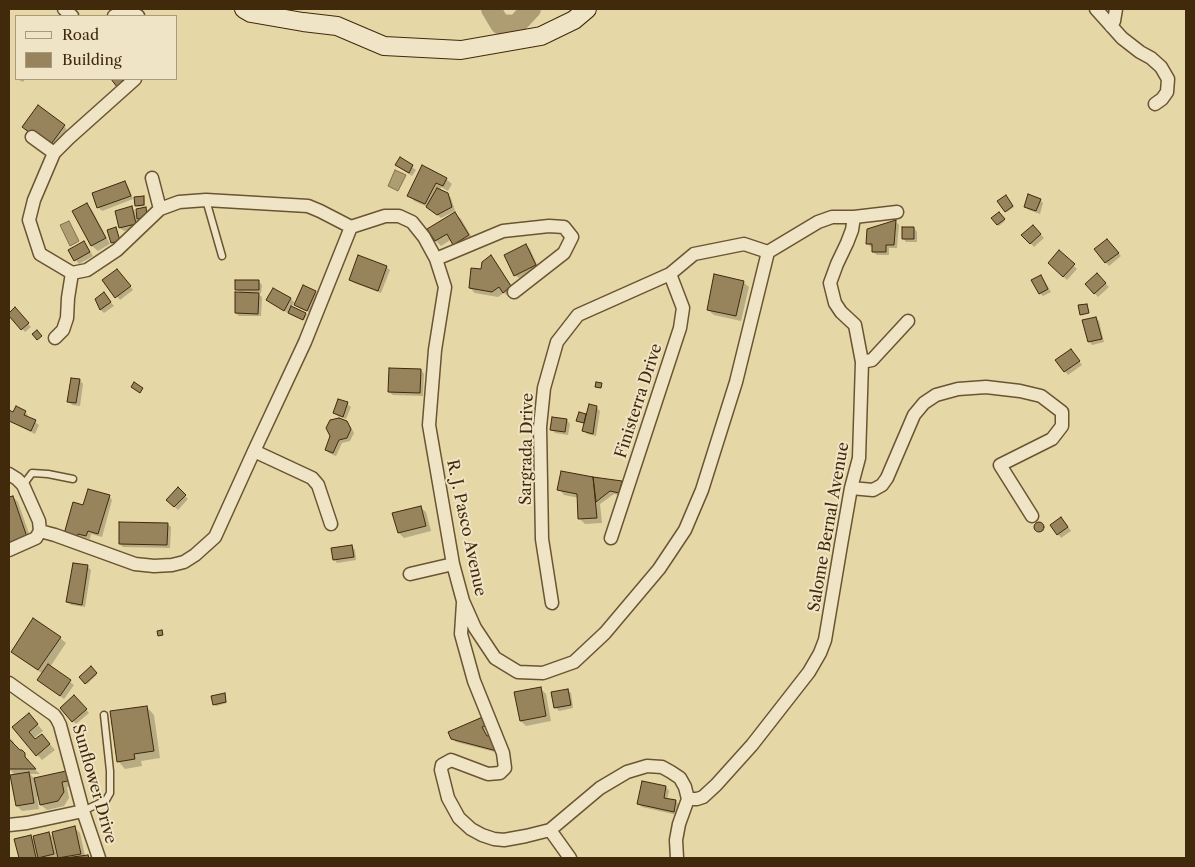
<!DOCTYPE html>
<html>
<head>
<meta charset="utf-8">
<style>
	body { margin:0 }
	#map { position:relative; width:1195px; height:867px; overflow:hidden; background:#e6d7a7; font-family:"Libre Caslon Text",serif }
	canvas { display:block }
	.frame { position:absolute; inset:0; border:10px solid #41290b; pointer-events:none }
	.legend { position:absolute; left:15px; top:15px; width:162px; height:65px; box-sizing:border-box; background:#efe5c6; border:1px solid #a99a7b; margin:0; padding:6px 9px; list-style:none; font-size:15px; color:#41290b }
	.legend li { display:flex; align-items:center; gap:10px; height:25px }
	.legend b { width:25px; border:1px solid #a99a7b }
</style>
</head>
<body>
<div id="map">
<canvas width="1195" height="867"></canvas>
<div class="frame"></div>
<ul class="legend">
<li><b style="height:6px;background:#efe5c6"></b>Road</li>
<li><b style="height:14px;background:#97835c"></b>Building</li>
</ul>
</div>
<script>
const context = document.querySelector('canvas').getContext('2d');
context.lineJoin = 'round';
function fill(path, color) {
  context.fillStyle = color;
  context.fill(path, 'evenodd');
}
function poly(rows) {
  const path = new Path2D();
  for (const r of rows) {
    if (r.length === 3) {
      path.moveTo(r[0] + r[2], r[1]);
      path.arc(r[0], r[1], r[2], 0, 2 * Math.PI);
      continue;
    }
    path.moveTo(r[0], r[1]);
    for (let i = 2; i < r.length; i += 2) path.lineTo(r[i], r[i + 1]);
  }
  return path;
}
function strokePath(path, color, width, dash) {
  context.strokeStyle = color;
  context.lineWidth = width;
  context.lineCap = dash ? 'butt' : 'round';
  context.setLineDash(dash || []);
  context.stroke(path);
}
function write(font, color, halo, rows, align = 'center') {
  context.font = font + ' "Libre Caslon Text",serif';
  context.lineWidth = 4;
  context.setLineDash([]);
  context.textBaseline = 'middle';
  context.strokeStyle = halo;
  context.fillStyle = color;
  for (const [text, x, y, turn = 0] of rows) {
    context.save();
    context.translate(x, y);
    context.rotate((+turn || 0) * Math.PI / 180);
    context.textAlign = isNaN(turn) ? turn : align;
    if (halo) context.strokeText(text, 0, 0);
    context.fillText(text, 0, 0);
    context.restore();
  }
}
const water = poly([
	[395,170,406,175,398,191,388,186,395,170],
	[69,221,79,241,70,246,60,225,69,221]
]);
const shadow = poly([
	[17,79,25,79,23,82],
	[64,126,67,130,52,149,27,130],
	[400,159,416,170,412,176,400,168,396,165],
	[423,167,446,179,452,184,448,191,441,187,440,191,447,194,451,198,455,211,441,218,430,208,414,201,409,195],
	[125,182,128,186,133,199,102,211,98,207],
	[143,197,145,199,145,206,137,207,136,205],
	[1006,197,1014,207,1007,212,999,201],
	[1040,200,1043,203,1040,214,1029,210,1025,207],
	[86,205,92,210,110,244,98,251,92,246,74,212],
	[131,208,135,211,139,227,124,231,120,228,116,212],
	[999,213,1005,221,999,226,993,218],
	[455,214,461,219,474,241,460,249,452,239,441,246,435,240],
	[896,222,899,225,897,248,889,248,889,255,877,255,873,252,873,247,871,247,868,244],
	[1033,226,1044,238,1034,247,1023,235],
	[914,228,917,232,917,242,906,242,903,238],
	[84,242,87,246,93,256,79,264,69,251],
	[1111,244,1121,256,1109,266,1096,250],
	[526,245,530,249,539,269,519,278,515,275],
	[1059,252,1077,269,1067,280,1049,263],
	[491,257,496,262,515,292,509,297,504,293,498,297,475,293,470,288],
	[386,267,390,270,381,293,354,283,350,280],
	[120,274,133,290,120,300,104,281],
	[1097,275,1109,287,1098,297,1086,284],
	[1041,276,1044,280,1051,292,1043,296,1040,293],
	[258,281,262,285,261,293,257,293,262,297,261,316,239,316,236,313,241,294,237,289],
	[743,282,749,287,741,321,714,315,708,310],
	[274,290,291,299,296,304,315,292,318,295,311,313,299,308,294,303,291,307,307,315,304,320,289,312,288,313,271,303,268,300],
	[104,294,114,306,104,313,101,310,97,299],
	[15,309,31,327,25,332,9,314],
	[1096,318,1099,321,1104,342,1092,345,1089,341],
	[1074,354,1082,365,1068,375,1065,371],
	[421,370,424,374,423,396,393,395,389,392],
	[72,379,80,380,83,384,80,406,72,405,69,402],
	[347,404,351,407,346,419,338,416,334,413],
	[597,408,600,411,596,436,587,434,583,430,585,423,579,422,579,414,587,416],
	[9,412,13,414,25,412,28,415,27,418,35,422,39,425,35,434,9,421],
	[567,420,570,424,568,435,555,433,551,429],
	[346,422,350,426,354,433,350,441,342,443,336,456,329,453,326,449,332,436],
	[592,478,621,482,625,486,623,496,614,494,600,504,602,523,585,524,579,518,579,498,564,495,559,489],
	[178,489,188,499,178,510,168,500],
	[109,496,112,500,102,537,91,534,90,539,81,537,80,540,68,537,84,506],
	[13,497,18,502,32,542,16,548,10,542,9,538,9,498],
	[420,507,426,512,431,531,404,538,399,533],
	[1065,522,1071,531,1061,538,1052,525],
	[167,524,171,527,170,548,123,547,120,544],
	[1037,524,1041,524,1043,526,1044,531,1040,532,1037,530,1035,526],
	[352,546,355,550,356,560,337,563,334,559],
	[88,567,91,570,85,607,71,605,68,602],
	[60,638,66,643,50,667,74,685,64,699,42,683,43,674,18,657,12,651],
	[91,668,97,675,87,684,81,677],
	[540,688,546,694,551,721,526,726,521,721],
	[567,690,571,693,573,708,559,711,556,708,553,693],
	[224,694,227,703,216,706,214,704],
	[74,696,89,713,76,724,61,708],
	[147,707,154,715,160,758,141,761,142,766,125,769,118,761],
	[485,717,492,728,485,730,488,737,499,753,456,742,452,738],
	[34,720,43,731,34,738,36,740,47,741,55,750,42,760,13,728],
	[9,737,14,742,14,746,29,760,29,764,40,774,30,774,35,779,66,772,71,778,73,786,67,787,69,798,64,806,47,810,41,805,39,796,37,797,39,809,22,811,17,806,12,776,15,775,9,769],
	[666,787,669,791,667,800,676,801,679,805,677,815,642,807,638,804],
	[75,828,80,833,85,856,88,856,90,858,59,858,59,857,39,858,37,856,38,858,20,858,16,840,30,836,35,841,49,833,55,839]
]);
const river = poly([
	[491,9,500,24,516,25,531,9]
]);
const building = poly([
	[111,79,121,79,124,82,117,87,111,79],
	[38,105,65,125,49,147,22,127,38,105],
	[400,157,413,165,409,173,395,165,400,157],
	[422,165,447,178,443,186,436,183,425,204,407,196,422,165],
	[125,181,131,196,97,208,92,193,125,181],
	[437,188,448,193,452,207,437,215,426,207,437,188],
	[1028,194,1041,199,1036,211,1024,207,1028,194],
	[1006,195,1013,206,1005,212,997,201,1006,195],
	[144,196,144,205,135,206,134,197,144,196],
	[87,203,106,238,91,246,72,211,87,203],
	[132,206,136,224,119,228,115,211,132,206],
	[146,207,147,217,137,219,136,209,146,207],
	[455,212,469,235,453,245,447,234,435,241,427,229,455,212],
	[999,212,1005,219,997,225,991,218,999,212],
	[896,220,894,245,886,245,886,252,872,252,872,244,866,244,867,229,896,220],
	[1033,225,1041,234,1030,244,1021,235,1033,225],
	[116,227,120,241,111,243,107,230,116,227],
	[902,227,914,227,914,239,902,239,902,227],
	[1107,239,1119,253,1105,263,1094,249,1107,239],
	[84,241,90,252,74,261,68,250,84,241],
	[526,244,536,265,514,276,504,255,526,244],
	[1059,250,1075,264,1063,277,1048,263,1059,250],
	[358,255,387,266,378,291,349,280,358,255],
	[491,255,511,286,503,293,499,287,492,292,469,288,471,268,481,269,482,262,491,255],
	[117,269,131,286,115,298,102,280,117,269],
	[1097,273,1106,283,1094,294,1085,284,1097,273],
	[714,274,744,281,736,316,707,310,714,274],
	[1041,275,1048,289,1039,294,1031,280,1041,275],
	[235,280,259,280,259,290,235,290,235,280],
	[303,285,316,291,307,311,294,305,303,285],
	[273,288,291,298,284,311,266,300,273,288],
	[104,292,111,302,100,310,95,299,104,292],
	[235,292,259,293,258,314,235,313,235,292],
	[1087,304,1089,313,1080,315,1078,305,1087,304],
	[291,306,306,313,303,320,288,313,291,306],
	[15,307,29,323,21,330,9,316,9,313,15,307],
	[1096,317,1102,339,1088,342,1082,320,1096,317],
	[37,330,42,336,37,340,32,334,37,330],
	[1071,349,1080,361,1064,372,1055,360,1071,349],
	[389,368,421,369,420,393,388,392,389,368],
	[71,378,80,379,76,403,67,402,71,378],
	[134,382,143,388,140,393,131,387,134,382],
	[596,382,602,383,601,388,595,387,596,382],
	[338,399,348,402,343,417,333,413,338,399],
	[589,404,597,406,593,434,582,431,589,404],
	[16,406,26,411,24,415,36,420,31,431,9,421,9,410,13,412,16,406],
	[579,412,586,414,584,423,576,421,579,412],
	[552,417,567,419,565,432,550,430,552,417],
	[339,418,347,421,351,429,347,438,339,440,333,453,325,450,330,436,326,428,330,420,339,418],
	[561,471,593,477,597,518,578,519,577,494,557,490,561,471],
	[593,477,622,481,619,493,610,491,596,502,593,477],
	[178,487,186,495,174,507,166,500,178,487],
	[88,489,110,495,98,534,88,531,86,536,78,534,77,538,64,534,73,502,83,505,88,489],
	[13,496,27,537,9,543,9,497,13,496],
	[421,506,426,526,398,533,392,513,421,506],
	[1061,517,1068,527,1057,535,1050,525,1061,517],
	[119,522,168,523,167,545,119,544,119,522],
	[1039,527,5],
	[352,545,354,557,333,560,331,548,352,545],
	[73,563,88,565,82,605,66,602,73,563],
	[33,618,61,637,38,670,11,652,33,618],
	[162,630,163,635,158,636,157,631,162,630],
	[48,664,71,680,60,696,37,680,48,664],
	[91,666,97,673,85,684,79,677,91,666],
	[541,687,546,716,520,721,514,692,541,687],
	[568,689,571,705,554,708,551,692,568,689],
	[225,693,226,702,213,705,211,696,225,693],
	[74,695,87,709,72,722,60,708,74,695],
	[147,706,154,751,134,754,135,759,117,762,110,711,147,706],
	[29,713,38,724,29,732,35,739,42,734,50,744,36,756,12,727,29,713],
	[485,716,489,724,482,727,487,736,492,735,497,751,451,739,448,732,485,716],
	[9,739,20,750,22,750,25,753,25,757,36,769,9,769,9,739],
	[66,771,68,781,62,782,64,792,58,801,40,805,34,778,66,771],
	[29,772,34,803,16,806,10,775,29,772],
	[642,781,666,786,664,798,676,800,674,812,637,804,642,781],
	[75,826,81,854,58,858,52,832,75,826],
	[49,832,54,854,38,858,33,836,49,832],
	[31,835,36,858,19,858,14,839,31,835],
	[88,855,89,858,65,858,88,855]
]);
const lane = poly([
	[206,200,222,256],
	[23,485,32,473,48,474,73,479],
	[83,811,106,800,110,793,110,771,104,715]
]);
const street = poly([
	[64,9,72,16],
	[1096,9,1122,38,1140,52,1151,58,1161,67,1168,79,1167,92,1162,99,1155,104],
	[114,16,123,13,138,16],
	[1111,26,1114,21,1116,9],
	[135,79,69,138,54,153,34,200,29,220,40,254,72,273,87,270,117,250,160,209,179,202,206,200,308,206,320,211,351,227],
	[32,137,54,153],
	[152,178,160,209],
	[351,227,385,216,399,216,412,222,424,237,436,259,445,287,435,350,429,425,453,564,463,601,475,628,495,658,518,672,543,673,574,662,605,633,659,569,685,530,702,490,736,382,768,252],
	[768,252,818,222,832,217,854,217,897,212],
	[436,259,503,231,549,226,564,227,572,237,564,253,514,292],
	[55,338,63,330,67,318,68,298,72,273],
	[862,362,872,360,908,321],
	[254,451,312,478,318,485,331,524],
	[9,474,17,479,23,485,39,521,40,531],
	[851,488,873,490,882,485,887,478,914,415,924,403,936,395,958,389,986,387,1020,391,1041,396,1062,412,1062,426,1052,439,1000,465,1032,516],
	[40,531,55,535,135,564,154,566,172,565,184,562,195,555,215,537,254,451,305,342,351,227],
	[611,538,680,328,683,308,670,274],
	[9,550,36,538,40,531],
	[410,574,453,564],
	[463,603,461,634,474,681,503,753,505,768,500,773,488,774,451,760,442,765,441,770,448,798,459,818,471,829,482,835,494,839,504,840,526,836,550,830,600,788,627,772,647,766,662,767,671,772,680,778,685,787,688,799],
	[552,603,542,539,540,427,544,388,557,342,578,315,670,274,694,254,744,244,768,252],
	[9,683,54,715,57,719,60,725,83,811,99,858],
	[688,799,697,799,703,797,716,785,752,745,809,672,820,653,825,640,841,545,851,488,859,458,862,362,855,325,841,312,835,303,830,283,837,264,847,243,852,230,854,217],
	[9,825,27,823,83,811],
	[550,830,570,858],
	[677,858,676,840,679,824,688,799]
]);
const secondary = poly([
	[244,9,251,13,303,22,337,26,384,46,461,50,541,36,574,20,587,9]
]);
const streetNames = [
	["Finisterra Drive",639,401,-72],
	["Sargrada Drive",527,449,-89],
	["Salome Bernal Avenue",829,527,-80],
	["R. J. Pasco Avenue",466,528,78],
	["Sunflower Drive",94,784,74]
];
fill(water, '#ae9c72');
strokePath(water, '#826e49', 1);
fill(shadow, '#0003');
strokePath(river, '#ae9c72', 20);
fill(building, '#97835c');
strokePath(building, '#41290b', 1);
strokePath(lane, '#6a5432', 9);
strokePath(street, '#6a5432', 15);
strokePath(secondary, '#41290b', 20);
strokePath(lane, '#efe5c6', 6);
strokePath(street, '#efe5c6', 12);
strokePath(secondary, '#efe5c6', 18);
write('16px', '#41290b', '#efe5c6', streetNames);
</script>
</body>
</html>
